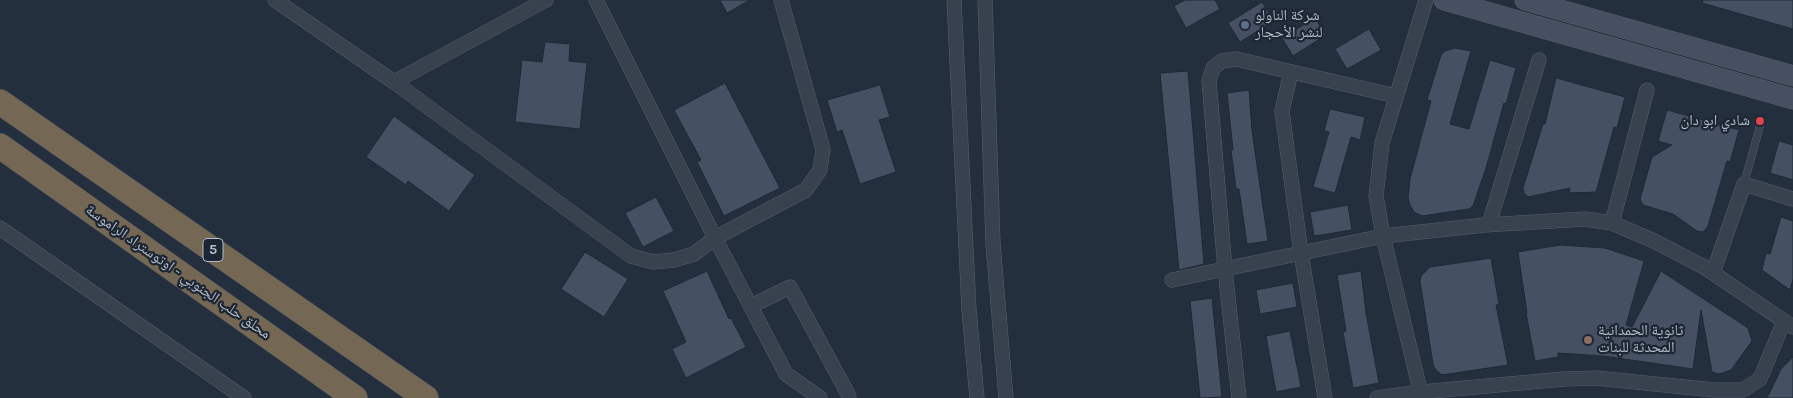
<!DOCTYPE html>
<html>
<head>
<meta charset="utf-8">
<style>
	body { margin:0 }
	canvas { display:block; background:#242f3e }
</style>
</head>
<body>
<canvas width="1793" height="398"></canvas>
<script>
const context = document.querySelector('canvas').getContext('2d');
context.lineJoin = 'round';
function fill(path, color) {
  context.fillStyle = color;
  context.fill(path, 'evenodd');
}
function poly(rows) {
  const path = new Path2D();
  for (const r of rows) {
    path.moveTo(r[0], r[1]);
    for (let i = 2; i < r.length; i += 2) path.lineTo(r[i], r[i + 1]);
  }
  return path;
}
function strokePath(path, color, width, dash) {
  context.strokeStyle = color;
  context.lineWidth = width;
  context.lineCap = dash ? 'butt' : 'round';
  context.setLineDash(dash || []);
  context.stroke(path);
}
function write(font, color, halo, rows, align = 'center') {
  context.font = font + ' Karla,"Noto Naskh Arabic",sans-serif';
  context.lineWidth = 4.5;
  context.setLineDash([]);
  context.textBaseline = 'middle';
  context.strokeStyle = halo;
  context.fillStyle = color;
  for (const [text, x, y, turn = 0] of rows) {
    context.save();
    context.translate(x, y);
    context.rotate((+turn || 0) * Math.PI / 180);
    context.textAlign = isNaN(turn) ? turn : align;
    if (halo) context.strokeText(text, 0, 0);
    context.fillText(text, 0, 0);
    context.restore();
  }
}
const building = poly([
	[720,0,750,0,727,13,720,0],
	[1185,0,1215,0,1220,9,1186,28,1174,6,1185,0],
	[1703,0,1793,0,1793,29,1702,3,1703,0],
	[1262,2,1274,21,1240,42,1228,23,1262,2],
	[1315,18,1326,35,1293,56,1282,38,1315,18],
	[1369,29,1381,50,1347,69,1335,49,1369,29],
	[545,42,570,44,569,61,587,63,580,129,515,122,522,60,542,62,545,42],
	[1455,48,1471,51,1450,124,1469,129,1490,60,1516,68,1506,104,1504,103,1486,168,1473,206,1469,209,1422,216,1414,212,1410,205,1408,198,1410,179,1431,101,1427,100,1441,55,1445,51,1455,48],
	[1188,71,1204,264,1179,270,1160,73,1188,71],
	[1556,78,1625,97,1617,128,1614,127,1596,192,1569,193,1570,188,1528,197,1524,193,1523,188,1543,124,1545,124,1556,78],
	[725,83,780,188,724,216,697,162,701,160,674,110,725,83],
	[880,85,890,117,879,120,896,172,860,184,842,130,837,132,827,100,880,85],
	[1249,90,1252,131,1268,241,1247,244,1239,189,1236,189,1231,150,1233,150,1227,93,1249,90],
	[1330,109,1365,117,1360,140,1351,137,1335,193,1313,187,1329,132,1324,131,1330,109],
	[1667,110,1739,130,1730,162,1727,161,1708,226,1703,232,1697,231,1673,214,1643,205,1640,199,1652,157,1672,145,1658,141,1667,110],
	[394,116,475,175,449,211,408,181,406,185,366,157,394,116],
	[1779,141,1793,145,1793,180,1770,173,1779,141],
	[656,197,674,231,643,247,625,213,656,197],
	[1348,205,1352,230,1314,236,1310,212,1348,205],
	[1781,217,1793,221,1793,279,1790,290,1762,270,1766,253,1770,254,1781,217],
	[1560,245,1605,248,1644,261,1626,325,1632,327,1661,271,1748,328,1752,341,1731,370,1719,374,1712,372,1701,310,1693,369,1603,356,1558,353,1558,357,1535,361,1526,313,1527,313,1518,252,1560,245],
	[585,252,628,279,604,317,561,289,585,252],
	[1491,258,1499,304,1496,305,1508,365,1442,375,1435,369,1433,364,1420,281,1421,276,1430,267,1491,258],
	[707,271,729,319,731,318,746,347,686,378,672,349,686,342,663,291,707,271],
	[1361,271,1366,313,1379,383,1353,388,1343,332,1346,331,1337,275,1361,271],
	[1293,283,1297,307,1260,314,1256,290,1293,283],
	[1212,298,1222,397,1200,398,1190,301,1212,298],
	[1290,331,1301,387,1276,392,1266,336,1290,331],
	[1793,357,1793,398,1767,398,1781,369,1793,357]
]);
const lane = poly([
	[1744,184,1761,122]
]);
const street = poly([
	[275,0,394,82,631,256,653,262,674,260,694,254,715,238,806,190,820,170,823,149,781,0],
	[596,0,715,238,786,374,820,398],
	[954,0,969,310,977,398],
	[985,0,993,244,1006,398],
	[1291,72,1282,111,1301,253,1325,398],
	[394,82,546,0],
	[1612,223,1647,90],
	[1489,224,1539,60],
	[0,228,244,398],
	[1713,273,1744,184,1793,199],
	[1172,280,1383,236,1485,225,1585,219,1612,223,1654,241,1704,267,1793,327],
	[751,306,790,287,848,394,849,398],
	[1239,398,1225,269,1209,81,1213,68,1222,61,1236,59,1396,96],
	[1377,398,1421,392,1564,379,1596,378,1714,390,1743,390,1760,379,1784,321],
	[1422,398,1383,236,1376,196,1382,143,1426,0]
]);
const secondary = poly([
	[1444,0,1793,99],
	[1525,0,1793,76]
]);
const highway = poly([
	[0,102,426,398],
	[0,146,355,398]
]);
const markers = [
	[1245,25,5,"#5c6f8a"],
	[1760,121,5,"#e0444e"],
	[1588,340,5,"#8d6e63"]
];
const shields = [
	[213,250,20]
];
const shieldNames = [
	["5",213,250]
];
const poiNames = [
	["شركة الناولو",1255,16],
	["لنشر الأحجار",1255,33],
	["شادي ابو دان",1750,121,"right"],
	["ثانوية الحمدانية",1598,331],
	["المحدثة للبنات",1598,348]
];
const streetNames = [
	["محلق حلب الجنوبي - اوتوستراد الراموسة",178,272,35]
];
fill(building, '#455162');
strokePath(building, '#1f2835', 1);
strokePath(lane, '#565f6c', 8);
strokePath(street, '#565f6c', 15);
strokePath(secondary, '#565f6c', 21);
strokePath(highway, '#434c59', 26);
strokePath(lane, '#38414e', 7);
strokePath(street, '#38414e', 14);
strokePath(secondary, '#465061', 20);
strokePath(highway, '#746855', 25);
for (const [x, y, r, color] of markers) {
  const dot = new Path2D();
  dot.arc(x, y, r, 0, 2 * Math.PI);
  context.fillStyle = color;
  context.fill(dot);
  strokePath(dot, '#1d2633', 2);
}
for (const [x, y, w] of shields) {
  const box = new Path2D();
  box.roundRect(x - w / 2, y - 11.5, w, 23, 4);
  context.fillStyle = '#1d2633';
  context.fill(box);
  strokePath(box, '#b4bcc9', 1);
}
write('bold 14px', '#b4bcc9', null, shieldNames);
write('15px', '#b4bcc9', '#1d2633', poiNames, 'left');
write('15px', '#b4bcc9', '#1d2633', streetNames);
</script>
</body>
</html>
